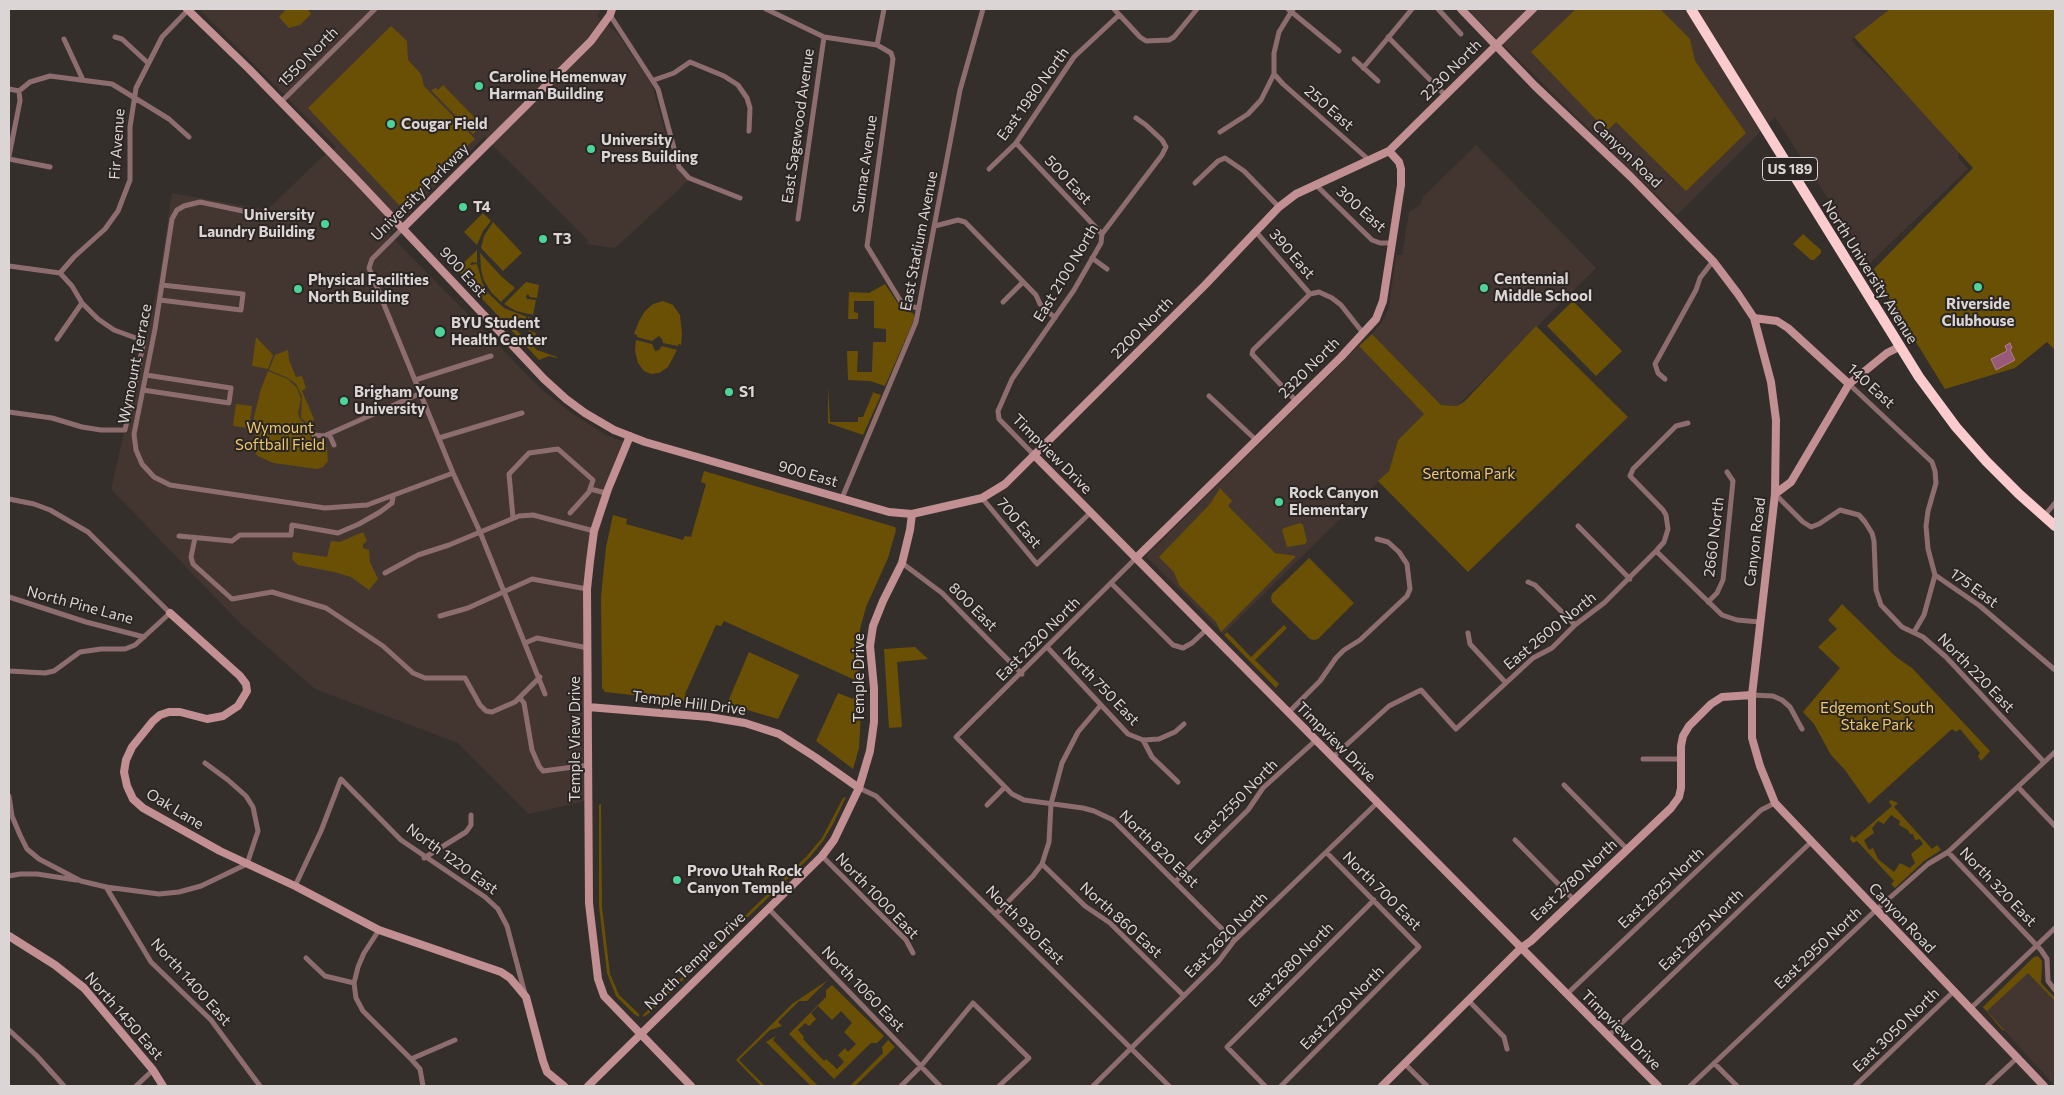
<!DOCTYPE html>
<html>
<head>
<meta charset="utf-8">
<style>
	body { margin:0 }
	#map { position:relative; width:2064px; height:1095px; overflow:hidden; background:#352f2c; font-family:Commissioner,sans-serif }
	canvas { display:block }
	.frame { position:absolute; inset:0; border:10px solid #dbd6d5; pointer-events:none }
</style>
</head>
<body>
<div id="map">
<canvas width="2064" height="1095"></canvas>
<div class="frame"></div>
</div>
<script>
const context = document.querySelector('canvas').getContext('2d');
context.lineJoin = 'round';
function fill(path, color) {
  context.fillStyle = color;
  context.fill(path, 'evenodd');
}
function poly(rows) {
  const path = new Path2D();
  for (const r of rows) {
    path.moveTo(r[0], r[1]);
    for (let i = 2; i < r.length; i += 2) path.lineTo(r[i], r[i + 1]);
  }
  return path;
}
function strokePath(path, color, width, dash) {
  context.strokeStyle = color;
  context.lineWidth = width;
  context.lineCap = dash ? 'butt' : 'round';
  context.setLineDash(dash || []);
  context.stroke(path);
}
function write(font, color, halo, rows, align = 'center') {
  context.font = font + ' Commissioner,sans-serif';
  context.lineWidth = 4;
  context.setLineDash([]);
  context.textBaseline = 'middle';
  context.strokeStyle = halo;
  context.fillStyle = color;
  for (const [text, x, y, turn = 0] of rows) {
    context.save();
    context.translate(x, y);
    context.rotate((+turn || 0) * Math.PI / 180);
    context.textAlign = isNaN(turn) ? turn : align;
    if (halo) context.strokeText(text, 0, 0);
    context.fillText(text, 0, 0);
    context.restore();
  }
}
const built = poly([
	[199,9,601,9,597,17,617,33,652,85,674,165,689,180,615,248,586,244,589,241,484,137,389,234,541,389,573,414,606,435,625,442,587,574,589,800,529,814,458,743,315,689,240,623,111,489,158,286,172,193,267,210,319,160,336,147],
	[1467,9,1890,9,1851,40,1960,147,1958,158,1968,169,1870,263,1775,117,1677,215],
	[1476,145,1596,268,1457,406,1441,405,1372,334,1382,322,1389,308,1396,255,1402,255,1409,212,1420,205,1423,197],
	[1359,346,1424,414,1398,440,1389,471,1223,634,1146,556],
	[2038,956,2042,961,2041,983,2055,998,2055,1086,1983,1007,2034,957]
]);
const green = poly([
	[286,9,308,9,311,14,300,25,289,28,279,17],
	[1576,9,1660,9,1690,39,1695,61,1746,133,1686,191,1616,122,1607,131,1531,52],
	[1890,9,2055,9,2055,350,2047,342,2015,368,1945,389,1872,271,1973,168,1854,37],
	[391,26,407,41,408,60,421,74,424,86,475,139,406,205,399,205,308,108],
	[443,85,478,121,479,128,473,134,431,90,436,88,438,90],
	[483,213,491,221,483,231,477,245,464,232],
	[493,222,522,253,503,271,481,248,484,236],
	[1803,234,1821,250,1821,253,1814,260,1811,260,1793,244],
	[477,250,477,263,472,262,470,265,477,264,482,282,487,292,504,308,527,317,525,322,528,321,528,317,532,318,530,331,536,333,535,337,518,320,512,326,537,350,557,357,557,358,549,356,539,360,475,291,457,269],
	[480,253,501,276,515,288,501,302,491,292,484,281,481,269],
	[526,282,539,285,537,298,530,297,528,294,526,296,527,299,536,300,533,315,516,311,504,304],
	[885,284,899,305,914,314,914,320,885,386,870,381,848,380,847,351,858,351,857,372,872,372,873,342,886,342,886,329,874,328,874,301,854,301,854,312,858,313,858,319,848,319,849,292,869,293],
	[663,301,673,305,680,315,682,334,681,345,678,344,678,346,663,343,662,339,659,336,652,341,637,337,637,335,634,334,639,321,645,311,653,304],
	[1573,301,1622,351,1596,376,1547,326],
	[1536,326,1628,417,1468,572,1378,481,1389,471,1398,440,1424,414,1359,346,1372,334,1441,405,1457,406,1464,402],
	[256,337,273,355,268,369,252,366],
	[636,340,652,344,655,351,659,350,662,346,677,350,668,367,659,373,651,374,644,371,638,363,635,351],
	[288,350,289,360,296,377,302,376,306,388,302,391,314,419,312,423,307,423,301,418,302,396,296,384,288,378,269,370,275,355],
	[268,371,288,379,297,388,301,399,298,413,300,419,305,424,312,425,310,438,324,441,327,448,328,461,323,467,317,469,273,463,258,456,256,454,254,417,261,389],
	[828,386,830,422,858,422,858,417,863,417,873,393,869,391,881,395,863,435,828,423],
	[236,404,252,406,249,428,233,426],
	[704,471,895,527,896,530,888,558,866,607,860,629,858,651,861,686,854,684,855,680,724,621,721,626,716,625,685,694,689,698,687,701,605,692,602,688,601,596,606,547,613,515,627,519,626,524,683,540,685,536,691,537,706,484,701,482],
	[1220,488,1232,501,1228,506,1275,553,1296,556,1221,632,1216,622,1179,585,1174,572,1159,557,1210,504],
	[1300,523,1303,525,1307,541,1305,544,1287,547,1282,530,1284,528],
	[363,532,367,541,363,544,363,548,369,550,370,562,378,579,369,590,351,577,334,572,298,565,292,559,293,552,327,557,331,541,340,542],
	[1309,558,1354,603,1318,639,1314,640,1310,639,1272,602,1271,598,1272,594],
	[1842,604,1895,656,1913,669,1990,751,1981,761,1978,756,1980,753,1960,729,1956,732,1952,729,1869,804,1845,770,1831,755,1814,724,1803,712,1840,668,1818,647,1837,629,1828,620],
	[1284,625,1287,628,1255,660,1279,684,1276,688,1224,635,1227,632,1251,657],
	[915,647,928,659,897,662,902,727,889,728,884,649],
	[749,652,799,675,778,719,727,704],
	[838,693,853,699,856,694,862,693,859,748,853,769,816,741],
	[846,797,833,824,823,841,810,857,784,882,782,880,806,857,822,838,843,798],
	[1891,800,1898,803,1894,807,1932,849,1937,845,1941,850,1924,861,1895,888,1891,884,1894,881,1857,841,1853,843,1850,839,1851,835,1855,838,1892,806,1889,802],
	[1891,815,1900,821,1899,825,1908,830,1910,834,1913,834,1915,840,1920,839,1923,844,1911,854,1915,863,1910,868,1900,863,1894,872,1878,859,1873,848,1869,850,1864,840,1874,833,1872,828,1878,821,1884,824],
	[601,804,602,907,610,974,619,995,639,1014,639,1017,634,1014,616,996,607,973,599,906,599,805],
	[780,882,782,884,648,1014,643,1017,643,1015],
	[2038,956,2042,961,2041,983,2055,998,2055,1001,2028,973,1987,1011,2004,1030,2003,1031,1983,1007,2034,957],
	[828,980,807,1001,799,1001,778,1022,782,1026,770,1030,739,1060,765,1086,761,1086,736,1060,792,1004],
	[832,985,884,1036,877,1043,871,1043,834,1079,789,1034,826,997,826,990],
	[818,1006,832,1020,841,1011,852,1023,844,1032,856,1044,848,1052,845,1048,838,1055,844,1062,837,1069,826,1059,824,1061,803,1039,804,1037,798,1030,805,1023,809,1026,816,1019,811,1013],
	[776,1036,773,1040,818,1086,811,1086,766,1042],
	[888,1040,895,1047,855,1086,850,1086,883,1053,882,1047]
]);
const water = poly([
	[2010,343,2012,348,2010,350,2015,360,1996,370,1991,359,2007,351,2005,346,2010,343]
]);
const street = poly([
	[766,9,824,37,877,45,891,53,893,59,867,246,903,305,919,308],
	[1114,9,1140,37,1146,41,1169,40,1174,37,1197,9],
	[1288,9,1339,51],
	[1438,9,1461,34],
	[610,15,658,89,679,167,689,178,740,198],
	[115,37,122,39,148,63],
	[1388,37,1445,95],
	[64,39,83,80],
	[877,45,884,9],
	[1354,59,1378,81],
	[1363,68,1412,9],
	[1274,74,1283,84,1369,160],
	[654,80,674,73,690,62,724,76,738,85,747,98,750,108,749,131],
	[9,89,19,91,30,82,50,76,112,84,169,119,189,137],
	[281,102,375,9],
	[1220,132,1248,114,1261,100,1274,74,1274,53,1279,32,1293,9],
	[1016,143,1102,234],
	[9,156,20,101,19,91],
	[9,159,50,167],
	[989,169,1016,143,1074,57,1119,15],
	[1195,183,1218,161,1225,158,1244,171,1279,207],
	[1316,185,1372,240,1380,243,1392,243],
	[257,214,200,202,184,206,177,210,172,219,155,329,134,434,136,450,142,464,154,477,170,485,325,508,367,505,453,473],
	[798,219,824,37],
	[935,226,958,220,965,222,1036,295,1040,304,1055,318],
	[403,228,372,259,369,268,453,473,480,532,545,694],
	[1256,232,1310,294],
	[1092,258,1107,269],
	[9,266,60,273,72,286,82,303,98,319,114,330,144,341,125,430,101,430,82,427,52,418,9,412],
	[60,273,74,257,105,229,118,211,130,180,130,127,136,88,162,37,188,10],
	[1310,294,1319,292,1332,298,1341,305,1363,333],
	[160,300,241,310,243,294,162,285],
	[1003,302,1023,282],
	[57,339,82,303],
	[1665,379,1658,373,1655,364,1696,290,1700,278,1713,261],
	[415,380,491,356],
	[1849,384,1932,462,1935,471,1936,483,1928,511,1926,526,1928,549,1935,575,1980,606,2055,670],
	[143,390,229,403,231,388,146,375],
	[1209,396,1256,440],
	[1296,401,1252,354,1253,350,1310,294],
	[329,434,334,445],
	[314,435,324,436,421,393],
	[439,438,522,413],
	[1034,455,999,419,998,411,1012,379,1074,290,1101,243,1102,234,1162,155,1166,147,1162,140,1146,125,1136,118],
	[590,489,606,493],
	[1775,494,1803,522,1811,527,1819,524,1840,510,1859,515,1865,522,1872,533,1874,541,1876,590,1881,605,1902,627,1923,637,1946,657,2044,762],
	[842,498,916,322,960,90,983,9],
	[982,498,1037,564,1091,512],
	[9,499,34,504,50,510,88,532,170,613,135,645,125,649,101,649,80,652,54,671,45,673,9,671],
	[2044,516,2055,503],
	[513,518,509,474,529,453,558,449,593,480,589,492,570,513],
	[1578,526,1630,579],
	[179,536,232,541,240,535,291,535,292,525,338,533,359,524,380,512,392,503,393,497],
	[195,538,191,557,193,564,232,599,272,592,326,608,383,646,413,673,425,678,465,678,480,705,486,711,492,712,515,702,540,677],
	[1656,551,1722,615,1737,620,1760,622],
	[1136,558,956,737,1012,794,1024,800,1083,808,1094,811,1113,820,1234,941],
	[902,563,942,593,1022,674],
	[385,573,418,555,449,545,519,516,533,515,594,531],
	[1528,582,1535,585,1575,625],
	[1111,583,1173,645,1183,648,1192,643,1206,630],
	[9,597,86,622,144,637],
	[1708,602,1717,593,1723,580,1733,481,1727,472],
	[440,616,468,608,532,579,587,589],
	[1914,632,1924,615,1935,575],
	[1468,633,1470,644,1506,683],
	[525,643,537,638,588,648],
	[1048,648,1128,734,1143,740,1159,739,1175,732,1184,724],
	[1752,695,1773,696,1782,700,1790,707,1802,729],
	[520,698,524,703,532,750,539,766,543,771,589,765],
	[1288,713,1320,681,1336,658,1344,650,1360,640,1407,596,1410,589,1407,564,1399,552,1388,542,1377,539],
	[1143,740,1152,757,1178,782],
	[1332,758,1389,706,1421,690,1456,729,1533,658,1552,648,1575,625,1604,603,1656,551,1664,542,1668,529,1666,515,1663,510,1630,476,1633,469,1676,426,1688,423],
	[1643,759,1681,759],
	[1564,785,1627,849],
	[2018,787,2055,826],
	[859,788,876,796,1169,1086],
	[9,796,12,816,20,835,27,849,39,859,81,881,106,887,159,894,179,892,201,886,247,864,258,831,253,807,246,796,228,780,205,763],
	[987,805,1005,787],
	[1515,840,1574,900],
	[1948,852,2041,950,2047,959,2048,981,2055,990],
	[822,856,906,940,913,953],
	[424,858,466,832,471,825,471,815],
	[1042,864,1085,906,1110,923,1184,996],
	[9,876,20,874,37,874,76,880],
	[1176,881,1248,810,1263,788,1315,741],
	[295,886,321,831,341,779,401,840,485,897,498,909,507,926,525,994],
	[106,887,151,962,211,1020,260,1086],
	[768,908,940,1086],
	[996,914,1033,876,1042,864,1049,842,1051,804,1062,763,1078,732,1100,706],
	[379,930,364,953,358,967,354,983,356,998,363,1011,411,1059,420,1069,423,1086],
	[306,958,325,976,354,983],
	[1567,994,1761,810,1775,803],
	[1468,1000,1504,1037,1507,1049],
	[1970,1009,2055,928],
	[9,1030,37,1056,64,1086],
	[1608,1036,1811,842],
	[411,1059,455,1040],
	[1714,1063,1737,1086],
	[1405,1064,1427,1086],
	[136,1086,153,1070],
	[901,1086,921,1066,973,1003,1029,1058,999,1086],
	[1093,1086,1218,962,1234,941,1377,803],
	[1265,1086,1227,1047,1374,900],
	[1281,1086,1419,947,1327,853],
	[1690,1086,1876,910,1928,864,1948,852,2055,752],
	[1855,1086,1953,992],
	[1987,1086,2017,1058]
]);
const secondary = poly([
	[187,9,249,69,356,179,544,379,566,399,585,413,614,430,645,442,889,512,912,514,982,498,1005,484,1205,285,1279,207,1296,194,1389,151,1533,9],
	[1461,9,1535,86,1630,176,1713,261,1738,294,1754,318,1771,382,1776,420,1775,494,1752,695,1752,738,1760,766,1775,803,2044,1086],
	[403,228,591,41,610,15,612,9],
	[1754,318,1777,321,1788,328,1849,384],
	[630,436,608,489,594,531,590,561,587,589,589,903,598,979,604,996,691,1086],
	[1034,455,1658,1086],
	[1775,494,1791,482,1849,384,1887,353,1899,347],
	[1136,558,1341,357,1376,319,1383,301,1401,185,1401,169,1399,162,1389,151],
	[170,613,240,676,246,684,247,691,238,706,223,716,207,719,180,712,169,712,160,715,153,721,132,747,126,760,124,772,127,786,133,799,143,808,220,851,295,886,379,930,501,972,510,978,526,997,543,1061,547,1072,564,1086],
	[588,707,709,717,745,723,779,734,815,757,859,788],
	[9,936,55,965,84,988,153,1070,163,1086],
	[588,1086,822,856,834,840,859,788,870,751,874,722,874,688,870,646,873,626,883,601,902,563,910,530,912,514],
	[1382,1086,1521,948,1531,941,1671,808,1679,797,1681,788,1681,746,1683,736,1689,726,1711,704,1722,697,1752,695]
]);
const highway = poly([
	[1691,9,1919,377,1956,427,1986,461,2019,494,2055,526]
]);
const markers = [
	[479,86,5,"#4ed399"],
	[391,124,5,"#4ed399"],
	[591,149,5,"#4ed399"],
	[463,207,5,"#4ed399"],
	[325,224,5,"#4ed399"],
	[543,239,5,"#4ed399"],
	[1978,287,5,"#4ed399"],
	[1484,288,5,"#4ed399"],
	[298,289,5,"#4ed399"],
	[440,332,6,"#4ed399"],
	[729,392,5,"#4ed399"],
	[344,401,5,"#4ed399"],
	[1279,502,5,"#4ed399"],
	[677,880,5,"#4ed399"]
];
const shields = [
	[1790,169,55]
];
const shieldNames = [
	["US 189",1790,169]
];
const streetNames = [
	["1550 North",308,57,-45],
	["2230 North",1451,70,-45],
	["East 1980 North",1033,94,-54],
	["250 East",1329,108,41],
	["East Sagewood Avenue",798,126,-82],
	["Fir Avenue",117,144,-86],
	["Canyon Road",1627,154,44],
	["Sumac Avenue",865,164,-82],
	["500 East",1068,180,47],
	["University Parkway",420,192,-45],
	["300 East",1361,209,42],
	["East Stadium Avenue",919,241,-79],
	["390 East",1292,254,49],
	["900 East",463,272,48],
	["North University Avenue",1870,272,58],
	["East 2100 North",1066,273,-59],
	["2200 North",1142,328,-45],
	["Wymount Terrace",135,364,-79],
	["2320 North",1309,368,-45],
	["140 East",1871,386,42],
	["Timpview Drive",1052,454,45],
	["900 East",808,474,16],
	["700 East",1019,523,50],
	["2660 North",1714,537,-83],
	["Canyon Road",1755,542,-83],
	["175 East",1974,588,36],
	["North Pine Lane",80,605,15],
	["800 East",973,607,45],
	["East 2600 North",1550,631,-39],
	["East 2320 North",1038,639,-45],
	["North 220 East",1976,673,46],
	["Temple Drive",859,678,-90],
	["North 750 East",1101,686,46],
	["Temple Hill Drive",689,703,7],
	["Temple View Drive",575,739,-90],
	["Timpview Drive",1336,742,45],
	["East 2550 North",1236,802,-46],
	["Oak Lane",175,809,31],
	["North 820 East",1159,849,44],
	["North 1220 East",452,859,36],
	["East 2780 North",1574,880,-43],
	["North 320 East",1998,887,46],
	["East 2825 North",1661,888,-43],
	["North 700 East",1382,891,45],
	["North 1000 East",877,896,46],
	["Canyon Road",1902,918,47],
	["North 860 East",1121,920,42],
	["North 930 East",1025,925,45],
	["East 2875 North",1701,930,-44],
	["East 2620 North",1226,935,-46],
	["East 2950 North",1818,948,-43],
	["North Temple Drive",695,961,-44],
	["East 2680 North",1291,965,-45],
	["North 1400 East",191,982,48],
	["North 1060 East",863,989,46],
	["East 2730 North",1342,1008,-45],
	["North 1450 East",124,1016,49],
	["Timpview Drive",1621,1030,45],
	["East 3050 North",1896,1030,-44]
];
const poiNames = [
	["Caroline Hemenway",489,77],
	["Harman Building",489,94],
	["Cougar Field",401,124],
	["University",601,140],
	["Press Building",601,157],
	["T4",473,207],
	["University",315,215,"right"],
	["Laundry Building",315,232,"right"],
	["T3",553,239],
	["Centennial",1494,279],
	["Middle School",1494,296],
	["Physical Facilities",308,280],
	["North Building",308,297],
	["Riverside",1978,304,"center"],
	["Clubhouse",1978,321,"center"],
	["BYU Student",451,323],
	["Health Center",451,340],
	["Brigham Young",354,392],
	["University",354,409],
	["S1",739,392],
	["Rock Canyon",1289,493],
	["Elementary",1289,510],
	["Provo Utah Rock",687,871],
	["Canyon Temple",687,888]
];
const parkNames = [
	["Wymount",280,428],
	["Softball Field",280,445],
	["Sertoma Park",1469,474],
	["Edgemont South",1877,708],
	["Stake Park",1877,725]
];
fill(built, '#433631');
fill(green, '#695005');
fill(water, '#995a79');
strokePath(water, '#ad7f95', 1);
strokePath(street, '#8e6d6f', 5);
strokePath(secondary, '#c28f93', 8);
strokePath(highway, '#fbcbce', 10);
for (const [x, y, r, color] of markers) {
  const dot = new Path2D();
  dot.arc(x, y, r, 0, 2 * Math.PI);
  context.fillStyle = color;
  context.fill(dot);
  strokePath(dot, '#2b2523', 2);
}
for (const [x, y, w] of shields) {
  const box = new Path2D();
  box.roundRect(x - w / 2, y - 11.5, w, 23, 4);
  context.fillStyle = '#2b2523';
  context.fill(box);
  strokePath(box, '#dbd6d5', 1);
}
write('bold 14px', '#dbd6d5', null, shieldNames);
write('15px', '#dbd6d5', '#2b2523', streetNames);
write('bold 15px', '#dbd6d5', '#2b2523', poiNames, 'left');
write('15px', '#efc969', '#2b2523', parkNames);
</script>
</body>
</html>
